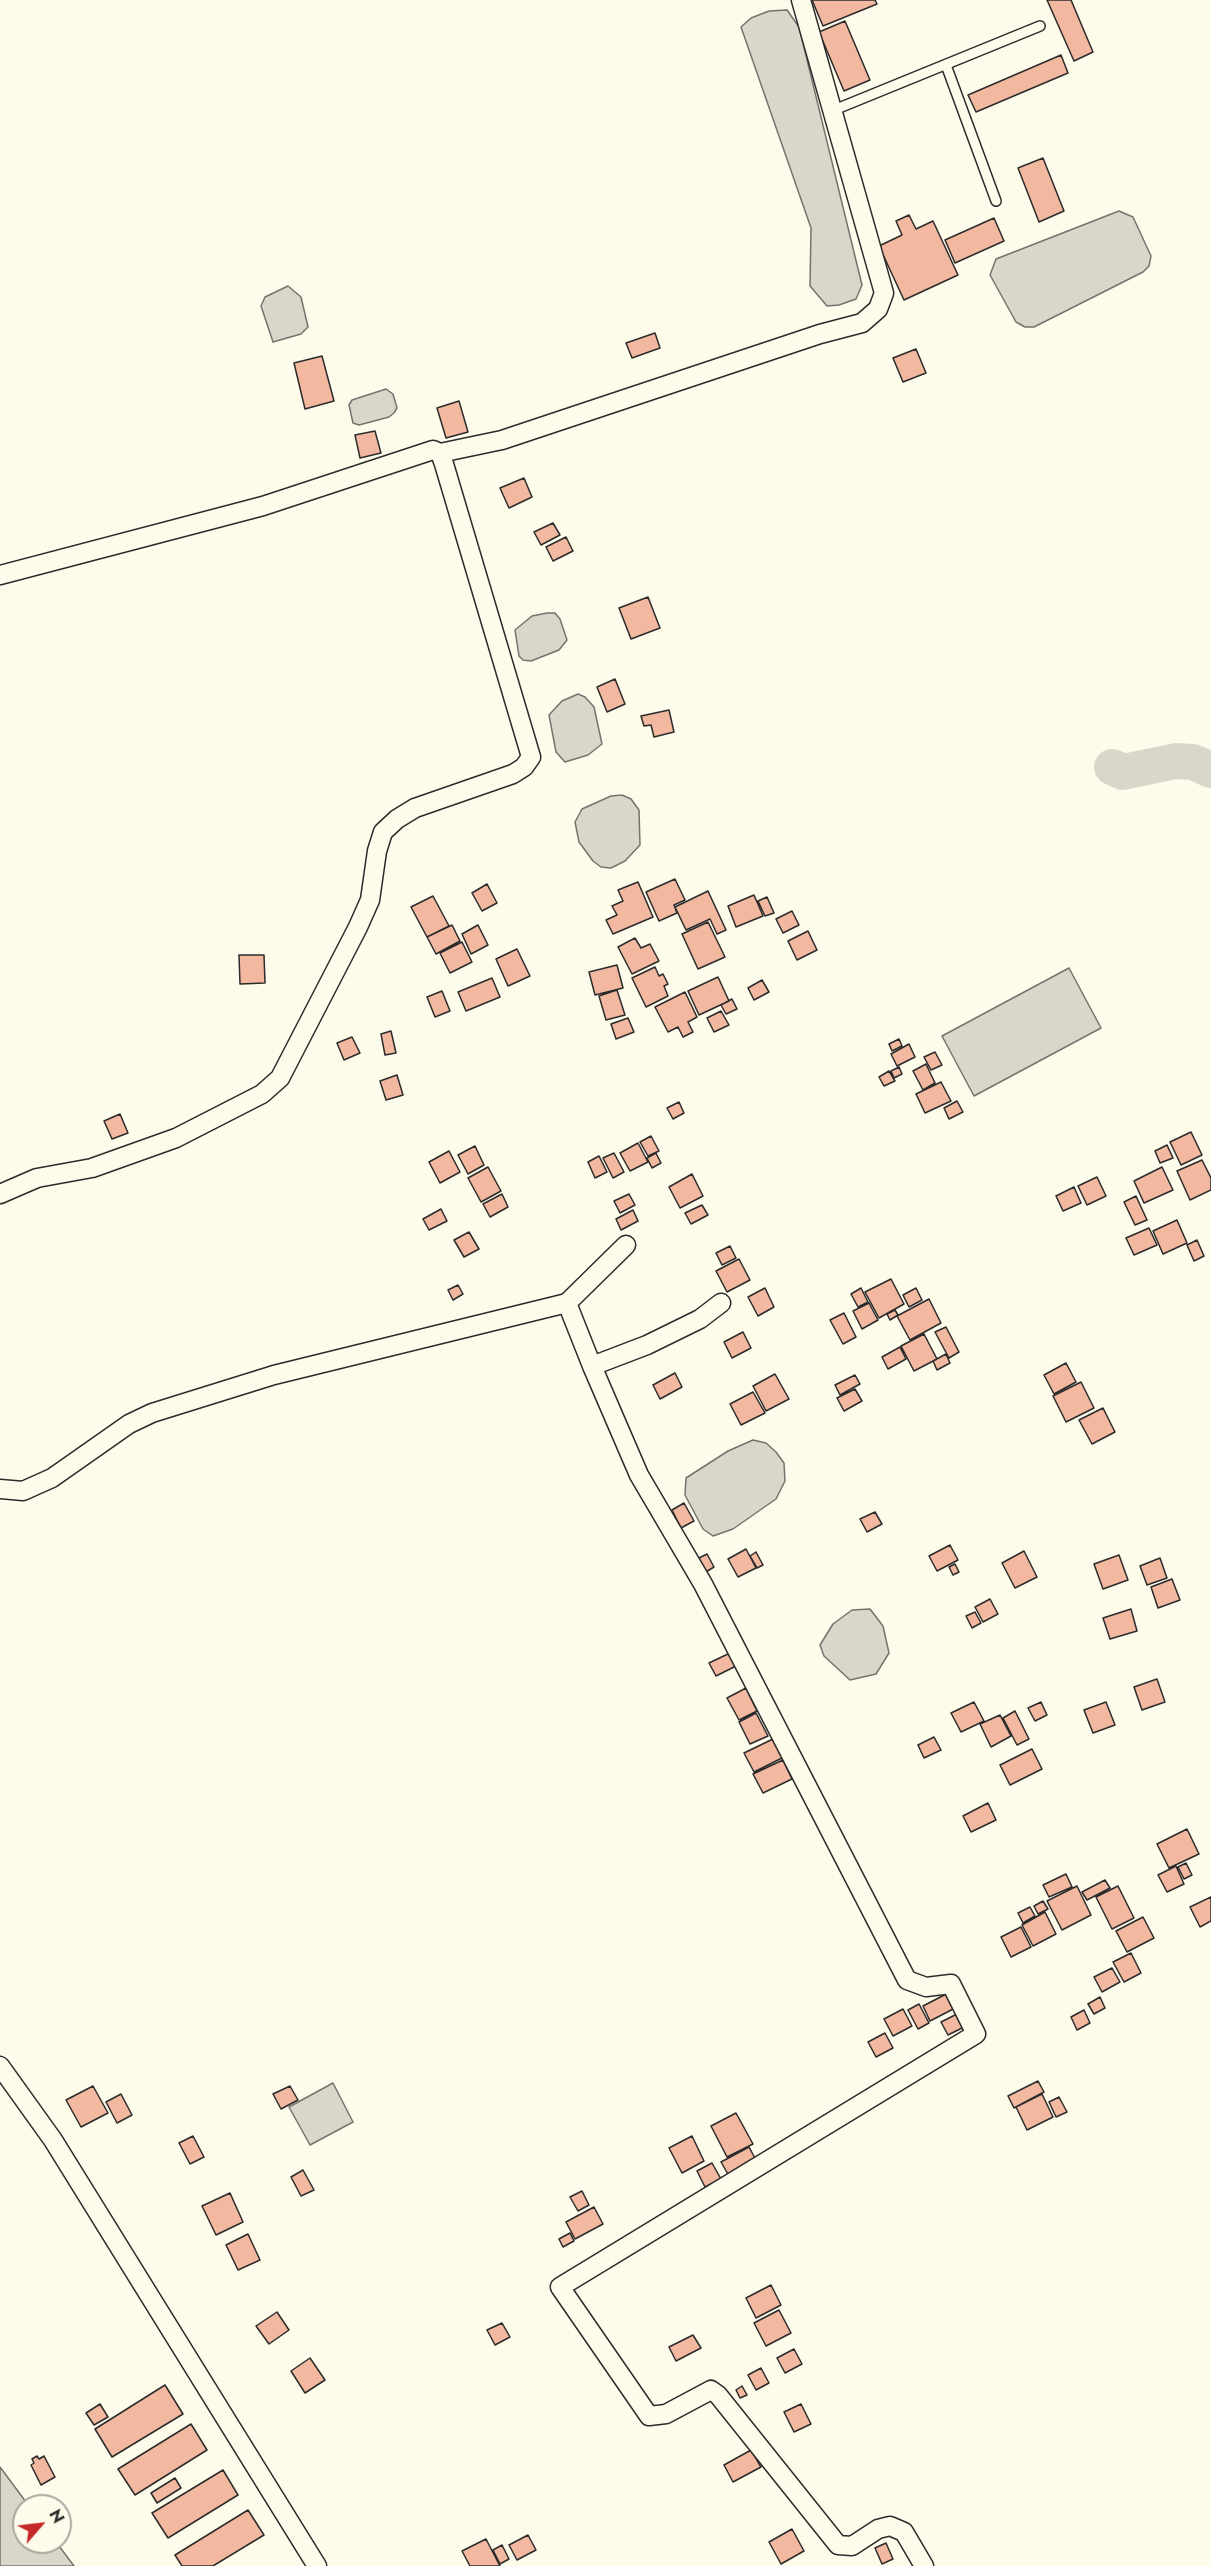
<!DOCTYPE html>
<html>
<head>
<meta charset="utf-8">
<style>
	body { margin:0 }
	#map { position:relative; width:1211px; height:2566px; overflow:hidden; background:#fdfbea; font-family:Jost,sans-serif }
	canvas { display:block }
	.north { position:absolute; left:12px; top:2494px; width:60px; height:60px; box-sizing:border-box; background:#fdfbea; border:2px solid #a9a89e; border-radius:50%; rotate:62deg; font-size:16px; font-weight:700; line-height:24px; text-align:center; color:#2b2b2b }
	.north::after { content:''; display:block; margin:auto; width:21px; height:27px; background:#c62828; clip-path:polygon(50% 0,100% 100%,50% 72%,0 100%) }
</style>
</head>
<body>
<div id="map">
<canvas width="1211" height="2566"></canvas>
<div class="north">N</div>
</div>
<script>
const context = document.querySelector('canvas').getContext('2d');
context.lineJoin = 'round';
function fill(path, color) {
  context.fillStyle = color;
  context.fill(path, 'evenodd');
}
function poly(rows) {
  const path = new Path2D();
  for (const r of rows) {
    path.moveTo(r[0], r[1]);
    for (let i = 2; i < r.length; i += 2) path.lineTo(r[i], r[i + 1]);
  }
  return path;
}
function strokePath(path, color, width, dash) {
  context.strokeStyle = color;
  context.lineWidth = width;
  context.lineCap = dash ? 'butt' : 'round';
  context.setLineDash(dash || []);
  context.stroke(path);
}
const water = poly([
	[787,10,799,27,862,285,856,299,839,305,827,306,810,286,811,228,741,27,751,18,769,11,787,10],
	[1119,211,1133,217,1151,256,1149,266,1143,272,1034,327,1025,327,1016,322,990,275,996,259,1119,211],
	[288,286,301,297,308,327,301,334,273,342,261,306,265,297,288,286],
	[386,389,393,394,397,408,394,413,389,417,359,425,353,423,349,405,352,400,386,389],
	[547,613,555,613,560,619,567,640,559,650,531,661,523,660,519,656,515,630,532,616,547,613],
	[578,694,585,697,594,707,602,744,588,755,565,762,556,752,549,715,562,701,578,694],
	[622,795,631,799,639,810,640,845,625,861,611,868,601,867,593,861,579,842,575,822,582,809,611,796,622,795],
	[1069,968,1101,1028,974,1096,942,1036,1069,968],
	[753,1440,766,1443,776,1452,784,1463,785,1481,776,1499,733,1529,713,1536,703,1529,685,1495,686,1478,728,1451,753,1440],
	[870,1609,883,1626,889,1653,876,1674,850,1680,824,1656,820,1645,833,1624,852,1610,870,1609],
	[333,2083,353,2122,310,2145,289,2107,333,2083],
	[0,2467,29,2506,24,2506,24,2542,56,2542,74,2566,0,2566,0,2467]
]);
const river = poly([
	[1112,767,1123,772,1176,761,1193,762,1211,770]
]);
const building = poly([
	[812,0,875,0,877,4,823,26,812,0],
	[1047,0,1071,0,1093,52,1074,61,1047,0],
	[845,21,870,80,844,91,819,32,845,21],
	[1061,55,1068,73,976,112,968,95,1061,55],
	[1043,158,1064,211,1039,222,1018,168,1043,158],
	[909,215,916,229,933,221,958,275,904,300,879,246,902,235,896,221,909,215],
	[994,218,1004,241,955,263,945,240,994,218],
	[655,333,660,348,632,358,626,343,655,333],
	[916,349,926,373,903,382,893,358,916,349],
	[322,356,334,401,305,409,294,363,322,356],
	[459,401,468,432,446,438,437,408,459,401],
	[375,431,381,453,360,458,355,435,375,431],
	[524,478,532,497,509,508,500,488,524,478],
	[553,523,560,535,541,545,534,532,553,523],
	[566,537,573,551,553,561,546,547,566,537],
	[648,597,660,628,631,639,619,608,648,597],
	[615,679,625,704,607,712,597,687,615,679],
	[669,710,674,732,654,737,651,725,644,726,641,716,669,710],
	[675,879,685,900,674,905,677,913,659,921,646,892,675,879],
	[638,882,653,917,613,934,606,920,617,915,612,906,623,901,618,890,638,882],
	[487,884,497,903,482,911,472,893,487,884],
	[708,891,726,930,717,934,710,919,686,930,675,907,708,891],
	[754,895,763,916,736,927,728,906,754,895],
	[433,896,449,926,427,937,411,907,433,896],
	[767,897,774,913,765,916,758,901,767,897],
	[792,911,799,925,783,933,776,919,792,911],
	[708,922,725,957,698,969,682,934,708,922],
	[452,925,460,941,436,954,427,937,452,925],
	[478,925,488,945,471,954,462,934,478,925],
	[808,931,817,950,797,960,788,941,808,931],
	[635,938,641,948,650,944,659,961,632,974,618,947,635,938],
	[462,942,472,962,450,973,440,953,462,942],
	[517,949,530,976,508,986,496,959,517,949],
	[239,955,264,955,265,983,240,984,239,955],
	[617,965,623,988,595,995,589,972,617,965],
	[655,967,659,976,663,974,668,984,664,986,668,996,646,1007,632,978,655,967],
	[718,977,729,1001,699,1015,688,991,718,977],
	[492,978,500,997,466,1011,458,992,492,978],
	[762,980,769,992,754,1000,748,988,762,980],
	[617,990,625,1015,606,1020,599,996,617,990],
	[442,991,450,1011,435,1017,427,997,442,991],
	[685,992,697,1017,688,1022,693,1032,683,1037,678,1027,668,1032,655,1007,685,992],
	[732,999,737,1009,726,1014,721,1005,732,999],
	[721,1011,729,1025,714,1032,707,1018,721,1011],
	[628,1018,634,1032,616,1039,611,1024,628,1018],
	[391,1031,396,1053,385,1055,381,1034,391,1031],
	[352,1037,360,1053,344,1060,337,1043,352,1037],
	[899,1039,902,1046,892,1051,889,1044,899,1039],
	[909,1044,915,1057,897,1066,891,1054,909,1044],
	[935,1052,942,1065,931,1070,924,1057,935,1052],
	[926,1064,935,1083,923,1090,913,1071,926,1064],
	[899,1067,902,1074,894,1078,891,1071,899,1067],
	[889,1071,895,1081,884,1086,879,1077,889,1071],
	[397,1075,403,1095,386,1100,380,1081,397,1075],
	[941,1082,951,1101,925,1113,916,1094,941,1082],
	[957,1101,963,1112,949,1119,944,1108,957,1101],
	[679,1102,684,1113,673,1119,667,1108,679,1102],
	[120,1114,128,1133,112,1139,104,1121,120,1114],
	[1191,1132,1202,1155,1181,1165,1170,1142,1191,1132],
	[651,1136,659,1151,648,1156,640,1142,651,1136],
	[638,1143,648,1162,630,1171,620,1153,638,1143],
	[1167,1145,1173,1158,1160,1163,1155,1151,1167,1145],
	[475,1146,484,1165,468,1174,458,1155,475,1146],
	[449,1151,460,1172,440,1183,429,1162,449,1151],
	[614,1153,624,1172,613,1178,603,1158,614,1153],
	[656,1153,661,1163,652,1168,647,1158,656,1153],
	[599,1156,607,1172,595,1178,588,1162,599,1156],
	[1202,1160,1211,1178,1211,1190,1190,1200,1177,1171,1202,1160],
	[488,1167,501,1191,481,1202,468,1178,488,1167],
	[1162,1167,1173,1190,1144,1203,1134,1181,1162,1167],
	[692,1174,703,1196,680,1208,669,1187,692,1174],
	[1097,1177,1106,1196,1087,1205,1078,1186,1097,1177],
	[1074,1187,1081,1203,1063,1211,1056,1196,1074,1187],
	[502,1194,508,1207,490,1217,483,1204,502,1194],
	[629,1194,635,1205,620,1213,614,1201,629,1194],
	[1136,1196,1147,1220,1135,1225,1124,1202,1136,1196],
	[702,1205,708,1215,691,1224,685,1213,702,1205],
	[441,1209,447,1221,429,1230,423,1219,441,1209],
	[633,1210,638,1221,621,1230,616,1219,633,1210],
	[1177,1220,1187,1243,1163,1254,1153,1231,1177,1220],
	[1149,1228,1157,1245,1134,1255,1126,1238,1149,1228],
	[469,1232,479,1249,464,1257,454,1240,469,1232],
	[1197,1240,1204,1256,1194,1261,1187,1245,1197,1240],
	[730,1246,736,1258,722,1265,716,1253,730,1246],
	[739,1259,750,1280,727,1292,716,1271,739,1259],
	[891,1279,904,1304,879,1318,865,1292,891,1279],
	[458,1285,463,1294,453,1300,448,1290,458,1285],
	[765,1288,774,1307,758,1316,748,1297,765,1288],
	[861,1288,868,1302,858,1307,851,1294,861,1288],
	[916,1288,922,1300,909,1307,903,1295,916,1288],
	[929,1299,941,1323,910,1340,897,1316,929,1299],
	[869,1303,878,1320,862,1329,853,1311,869,1303],
	[895,1310,898,1315,890,1320,887,1314,895,1310],
	[844,1313,856,1337,843,1344,830,1320,844,1313],
	[946,1327,959,1352,949,1358,935,1332,946,1327],
	[743,1332,751,1348,732,1358,724,1342,743,1332],
	[924,1334,937,1359,914,1371,901,1346,924,1334],
	[900,1347,906,1359,888,1369,882,1357,900,1347],
	[946,1354,950,1363,937,1370,933,1361,946,1354],
	[1066,1363,1076,1382,1054,1394,1044,1375,1066,1363],
	[675,1373,682,1387,660,1399,653,1385,675,1373],
	[775,1374,789,1399,766,1411,753,1386,775,1374],
	[855,1375,860,1384,840,1395,835,1385,855,1375],
	[1081,1382,1094,1408,1066,1422,1053,1396,1081,1382],
	[855,1389,862,1401,844,1411,837,1398,855,1389],
	[753,1392,765,1413,741,1425,730,1404,753,1392],
	[1103,1408,1115,1432,1092,1444,1079,1420,1103,1408],
	[684,1503,694,1521,681,1528,672,1510,684,1503],
	[875,1512,882,1524,867,1532,860,1519,875,1512],
	[950,1545,958,1560,937,1571,929,1556,950,1545],
	[746,1549,756,1568,738,1577,728,1559,746,1549],
	[1024,1551,1037,1577,1015,1588,1002,1563,1024,1551],
	[756,1552,763,1565,757,1568,750,1556,756,1552],
	[707,1554,714,1567,701,1575,693,1561,707,1554],
	[1119,1555,1128,1580,1103,1589,1094,1564,1119,1555],
	[1160,1558,1167,1578,1147,1585,1140,1566,1160,1558],
	[955,1564,959,1572,953,1575,949,1567,955,1564],
	[1172,1579,1180,1600,1158,1608,1151,1587,1172,1579],
	[990,1599,998,1614,983,1622,975,1607,990,1599],
	[1131,1609,1137,1631,1110,1639,1103,1618,1131,1609],
	[975,1612,981,1623,972,1628,966,1616,975,1612],
	[730,1653,736,1666,716,1676,709,1663,730,1653],
	[1157,1679,1165,1702,1142,1710,1134,1687,1157,1679],
	[746,1688,757,1711,739,1720,727,1698,746,1688],
	[974,1702,984,1721,961,1732,951,1713,974,1702],
	[1041,1702,1047,1715,1035,1721,1028,1708,1041,1702],
	[1106,1702,1115,1725,1093,1733,1084,1710,1106,1702],
	[1015,1711,1029,1739,1017,1745,1003,1718,1015,1711],
	[756,1713,768,1736,750,1744,739,1722,756,1713],
	[1000,1715,1011,1736,991,1747,980,1724,1000,1715],
	[934,1737,941,1750,924,1758,918,1745,934,1737],
	[775,1738,784,1757,754,1772,744,1753,775,1738],
	[1032,1749,1042,1769,1010,1785,1000,1765,1032,1749],
	[783,1760,792,1779,763,1793,753,1774,783,1760],
	[988,1803,996,1820,971,1832,963,1816,988,1803],
	[1187,1829,1199,1854,1169,1868,1157,1844,1187,1829],
	[1186,1863,1192,1875,1184,1879,1178,1867,1186,1863],
	[1176,1866,1184,1884,1167,1892,1158,1875,1176,1866],
	[1066,1874,1072,1887,1049,1897,1043,1885,1066,1874],
	[1105,1880,1110,1888,1087,1900,1082,1892,1105,1880],
	[1077,1886,1091,1915,1062,1930,1047,1901,1077,1886],
	[1118,1886,1134,1918,1112,1929,1096,1897,1118,1886],
	[1211,1897,1211,1921,1200,1927,1190,1907,1211,1897],
	[1043,1901,1048,1909,1038,1914,1034,1906,1043,1901],
	[1030,1907,1035,1916,1023,1923,1018,1913,1030,1907],
	[1045,1912,1056,1934,1033,1946,1022,1925,1045,1912],
	[1143,1917,1154,1938,1127,1952,1116,1931,1143,1917],
	[1021,1927,1031,1947,1011,1957,1001,1937,1021,1927],
	[1131,1953,1141,1973,1124,1982,1113,1962,1131,1953],
	[1112,1968,1120,1982,1102,1992,1094,1977,1112,1968],
	[952,1991,959,2006,930,2021,923,2006,952,1991],
	[1100,1997,1105,2008,1094,2014,1088,2004,1100,1997],
	[919,2004,929,2023,918,2029,908,2010,919,2004],
	[903,2009,912,2026,893,2036,884,2019,903,2009],
	[1084,2010,1090,2023,1077,2030,1071,2017,1084,2010],
	[963,2011,970,2024,948,2035,941,2022,963,2011],
	[885,2033,893,2048,876,2057,868,2042,885,2033],
	[1038,2081,1044,2092,1014,2108,1008,2096,1038,2081],
	[93,2086,108,2113,81,2127,66,2100,93,2086],
	[290,2086,298,2100,281,2109,273,2094,290,2086],
	[121,2094,132,2115,117,2123,106,2102,121,2094],
	[1042,2094,1053,2117,1027,2130,1016,2107,1042,2094],
	[1059,2097,1067,2112,1056,2117,1049,2102,1059,2097],
	[736,2113,753,2144,727,2157,711,2126,736,2113],
	[193,2136,204,2157,190,2164,179,2143,193,2136],
	[692,2136,704,2161,682,2173,669,2148,692,2136],
	[749,2147,757,2162,729,2176,721,2162,749,2147],
	[712,2163,721,2179,705,2187,697,2171,712,2163],
	[303,2170,314,2190,301,2196,291,2177,303,2170],
	[582,2191,589,2205,578,2211,570,2197,582,2191],
	[230,2193,243,2222,216,2235,202,2206,230,2193],
	[594,2207,603,2224,575,2239,566,2222,594,2207],
	[570,2233,574,2241,563,2247,559,2239,570,2233],
	[248,2234,260,2260,238,2270,226,2245,248,2234],
	[771,2285,781,2305,756,2318,746,2298,771,2285],
	[779,2310,791,2333,766,2346,754,2323,779,2310],
	[277,2312,289,2330,269,2344,256,2326,277,2312],
	[502,2323,510,2337,495,2345,487,2330,502,2323],
	[693,2335,701,2348,676,2361,669,2347,693,2335],
	[794,2349,802,2364,785,2373,777,2358,794,2349],
	[310,2358,325,2380,305,2393,291,2371,310,2358],
	[761,2368,769,2383,756,2390,748,2375,761,2368],
	[165,2385,183,2414,112,2457,95,2429,165,2385],
	[742,2386,747,2395,740,2398,736,2390,742,2386],
	[100,2404,108,2417,94,2425,86,2413,100,2404],
	[801,2404,811,2424,794,2432,784,2412,801,2404],
	[191,2424,207,2450,135,2495,118,2469,191,2424],
	[751,2450,761,2467,733,2482,724,2465,751,2450],
	[37,2456,39,2459,44,2456,55,2477,41,2485,31,2465,34,2463,32,2459,37,2456],
	[223,2470,238,2495,168,2538,152,2513,223,2470],
	[175,2478,181,2488,157,2503,151,2493,175,2478],
	[248,2510,264,2535,213,2566,182,2566,175,2555,248,2510],
	[792,2529,804,2551,781,2564,769,2542,792,2529],
	[528,2535,536,2550,517,2560,509,2545,528,2535],
	[486,2539,500,2566,470,2566,462,2551,486,2539],
	[886,2543,893,2559,882,2564,875,2548,886,2543],
	[502,2545,509,2559,500,2564,493,2550,502,2545]
]);
const lane = poly([
	[946,65,996,201],
	[834,110,1040,26]
]);
const street = poly([
	[440,453,502,440,820,334,862,323,878,309,884,293,801,0],
	[0,575,263,506,433,450,440,453,444,464,531,757,524,767,513,774,415,808,397,819,383,832,377,851,370,900,358,927,280,1078,262,1094,176,1138,92,1168,37,1178,0,1194],
	[567,1303,592,1366,647,1345,700,1319,721,1303],
	[592,1366,639,1475,703,1584,907,1980,926,1987,951,1984,976,2034,560,2287,649,2416,666,2414,711,2390,718,2395,838,2545,852,2546,878,2529,890,2526,904,2532,924,2566],
	[0,1489,23,1491,52,1478,129,1424,152,1413,274,1375,567,1303,626,1245],
	[0,2066,53,2140,317,2566]
]);
fill(water, '#d8d7c9');
strokePath(water, '#74746e', 1.5);
strokePath(river, '#d8d7c9', 36);
fill(building, '#f2b8a0');
strokePath(building, '#2b2b2b', 1.5);
strokePath(lane, '#2b2b2b', 12);
strokePath(street, '#2b2b2b', 21);
strokePath(lane, '#fdfbea', 9);
strokePath(street, '#fdfbea', 18);
</script>
</body>
</html>
